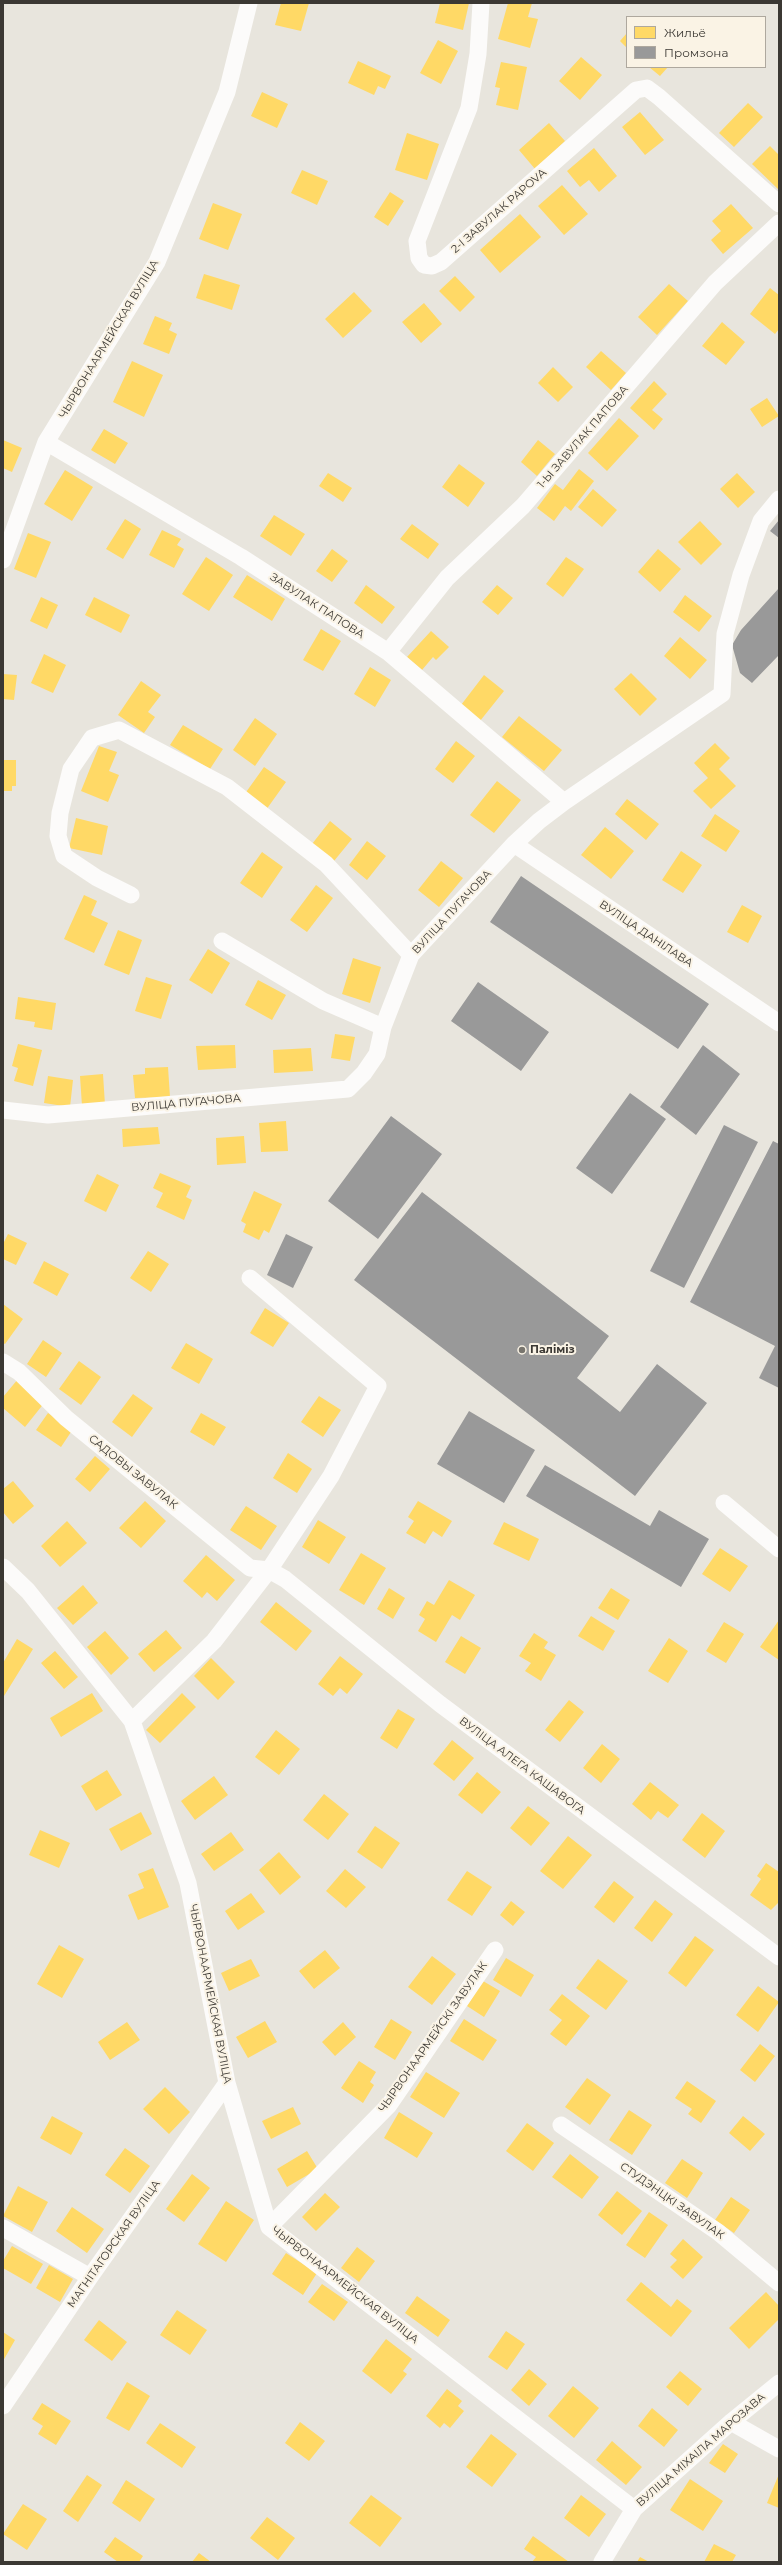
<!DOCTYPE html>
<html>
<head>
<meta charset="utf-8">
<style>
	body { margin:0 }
	#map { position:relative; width:782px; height:2565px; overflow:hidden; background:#e8e5dd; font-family:Montserrat,sans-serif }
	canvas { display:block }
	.frame { position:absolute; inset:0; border:4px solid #3b3833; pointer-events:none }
	.legend { position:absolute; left:626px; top:16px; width:140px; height:52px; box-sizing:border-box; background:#faf3e5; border:1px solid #aea89e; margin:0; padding:5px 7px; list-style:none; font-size:12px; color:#3b3833 }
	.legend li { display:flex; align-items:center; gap:8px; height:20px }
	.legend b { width:20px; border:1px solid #aea89e }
</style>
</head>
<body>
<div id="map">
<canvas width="782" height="2565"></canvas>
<div class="frame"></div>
<ul class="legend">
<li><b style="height:11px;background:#ffd966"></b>Жильё</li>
<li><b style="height:11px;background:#999"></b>Промзона</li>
</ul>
</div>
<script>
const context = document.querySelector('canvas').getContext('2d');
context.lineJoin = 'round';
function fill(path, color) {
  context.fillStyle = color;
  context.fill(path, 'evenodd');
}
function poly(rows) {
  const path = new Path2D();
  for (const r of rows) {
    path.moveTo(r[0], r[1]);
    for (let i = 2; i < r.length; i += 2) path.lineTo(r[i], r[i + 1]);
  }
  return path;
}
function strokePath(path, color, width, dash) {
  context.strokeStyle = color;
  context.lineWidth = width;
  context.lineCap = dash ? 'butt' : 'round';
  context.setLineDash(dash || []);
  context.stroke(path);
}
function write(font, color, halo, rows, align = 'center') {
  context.font = font + ' Montserrat,sans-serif';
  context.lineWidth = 4;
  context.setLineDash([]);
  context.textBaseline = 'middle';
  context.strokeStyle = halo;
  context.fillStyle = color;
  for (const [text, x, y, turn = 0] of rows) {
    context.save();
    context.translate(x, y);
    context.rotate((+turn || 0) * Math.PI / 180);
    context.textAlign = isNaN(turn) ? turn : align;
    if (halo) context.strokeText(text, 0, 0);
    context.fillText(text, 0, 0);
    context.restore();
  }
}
const homes = poly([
	[281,3,309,3,301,31,275,25],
	[440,3,469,3,463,30,435,23],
	[508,3,532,3,528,17,538,19,530,48,498,39],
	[627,33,627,48,620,41],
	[438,40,458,51,441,84,420,73],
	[581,57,602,75,580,100,559,81],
	[358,61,391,76,385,89,378,86,374,95,348,83],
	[501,62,527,67,518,110,496,105,500,88,495,87],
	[649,67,668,67,660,76],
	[262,92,288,104,277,128,251,116],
	[748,103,763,117,734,147,719,133],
	[640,112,664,140,645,155,622,127],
	[549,123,565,141,535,169,519,150],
	[407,133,439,144,427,180,395,170],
	[770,146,779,155,779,190,752,164],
	[594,148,617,176,599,192,589,180,580,187,567,171],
	[302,170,328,181,317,205,291,193],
	[562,185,588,214,564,235,538,206],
	[390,192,404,201,388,226,374,217],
	[213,203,242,214,228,250,199,239],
	[731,204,753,228,723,254,711,240,721,231,712,221],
	[520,214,541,237,500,273,480,250],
	[204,274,240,285,232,310,196,298],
	[455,276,475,297,460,312,439,291],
	[669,284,688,301,657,335,638,317],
	[770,288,779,295,779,329,775,334,750,314],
	[354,292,372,311,343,338,325,319],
	[424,303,442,324,421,343,402,322],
	[155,316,172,323,169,330,177,334,169,354,143,344],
	[722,322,745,342,726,365,702,346],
	[601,351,626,373,611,390,586,367],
	[132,361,163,375,144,417,113,402],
	[553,367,573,387,558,402,538,383],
	[654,381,667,394,652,410,663,419,654,430,630,408],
	[767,398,779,416,762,427,750,409],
	[619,418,639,436,607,471,588,453],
	[104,429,128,443,115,464,91,450],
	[3,440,22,448,12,472,3,468],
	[538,440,555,454,537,476,521,462],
	[459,464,485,483,468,507,442,487],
	[579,469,594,481,571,511,565,506,554,521,537,508,555,484,563,490],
	[65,470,93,487,72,521,44,504],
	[328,473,352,488,343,502,319,486],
	[737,473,755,492,738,508,720,489],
	[593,489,617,510,602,527,578,507],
	[274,515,305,534,291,556,260,536],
	[125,519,141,529,123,559,106,549],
	[700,521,722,544,701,565,678,542],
	[412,524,439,544,428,559,400,539],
	[162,530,181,539,177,545,184,549,174,568,149,555],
	[28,533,51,542,36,578,14,569],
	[332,549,348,561,332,582,316,571],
	[658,549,681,569,660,592,638,572],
	[206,557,233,575,209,611,182,594],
	[566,557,584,569,563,597,546,584],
	[247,575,285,599,272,621,233,597],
	[366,585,395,607,382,624,354,603],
	[497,585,513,598,498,615,482,602],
	[685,595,712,616,699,632,673,612],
	[41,597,58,605,47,629,30,621],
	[94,597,130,615,121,633,85,615],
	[321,629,341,641,323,671,303,660],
	[431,631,449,647,436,660,433,657,422,670,407,657],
	[680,637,707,660,690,679,664,656],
	[44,654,66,665,53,693,31,683],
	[370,667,391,680,375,707,354,694],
	[631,673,657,699,640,716,614,689],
	[3,674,17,675,14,700,3,699],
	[484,675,504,691,480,721,461,705],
	[141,681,161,695,148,712,155,717,144,733,118,715],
	[519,716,562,750,544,771,502,737],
	[255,718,277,734,255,766,233,750],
	[183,725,223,749,210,769,170,745],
	[456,741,475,756,453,783,435,769],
	[715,743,730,758,719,769,736,786,711,809,693,791,708,778,694,763],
	[99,746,117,752,109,771,119,775,108,802,81,791],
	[3,760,16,760,16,786,12,786,12,791,3,791],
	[264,767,286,782,266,810,244,795],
	[497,781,521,800,494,833,470,815],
	[627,799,659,824,646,840,615,814],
	[715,814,740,831,726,852,701,836],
	[76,818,108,826,102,855,69,848],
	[330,821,352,839,334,861,312,844],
	[605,827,634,851,611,879,581,855],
	[367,841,386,856,367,880,349,865],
	[681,851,702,865,683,893,662,880],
	[262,852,283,867,262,898,240,883],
	[441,861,463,878,439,907,418,890],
	[316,885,333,898,307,932,290,920],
	[84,895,97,901,91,915,108,923,94,953,64,939],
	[742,905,762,916,748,943,727,932],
	[118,930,142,940,129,975,104,965],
	[208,949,230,963,212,994,189,980],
	[353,958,381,967,370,1003,342,994],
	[146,977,172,985,161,1019,135,1011],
	[258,980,286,995,272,1020,245,1005],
	[18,997,56,1003,52,1030,34,1027,35,1022,15,1019],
	[335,1034,355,1037,350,1061,331,1058],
	[18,1044,42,1050,33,1086,14,1081,18,1068,12,1066],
	[235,1045,236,1068,198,1070,196,1046],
	[311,1048,313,1071,274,1073,273,1050],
	[168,1067,170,1097,135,1098,133,1075,145,1074,145,1068],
	[103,1074,105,1105,82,1106,80,1076],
	[48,1076,73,1080,70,1107,44,1103],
	[286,1121,288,1151,261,1152,259,1123],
	[158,1127,160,1144,123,1147,122,1129],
	[244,1136,246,1163,217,1165,216,1138],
	[160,1173,191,1186,186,1197,192,1200,184,1220,156,1207,163,1193,153,1188],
	[97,1174,119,1185,106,1212,84,1201],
	[254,1191,282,1204,269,1233,264,1230,259,1240,243,1232,246,1224,241,1221],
	[8,1234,27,1243,16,1265,3,1259,3,1244],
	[148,1251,169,1264,151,1292,130,1278],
	[44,1261,69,1274,57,1296,33,1283],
	[3,1304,23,1319,5,1344,3,1343],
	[265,1308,289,1323,273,1347,250,1333],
	[43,1340,62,1353,46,1377,27,1364],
	[186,1343,213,1359,199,1384,171,1368],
	[79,1361,101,1377,81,1405,59,1389],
	[18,1379,45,1402,25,1427,3,1408,3,1397],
	[133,1394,153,1408,132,1437,112,1422],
	[319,1396,341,1410,323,1437,301,1422],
	[48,1413,73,1429,61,1447,36,1430],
	[201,1413,226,1427,214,1446,190,1432],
	[288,1453,312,1469,297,1493,273,1478],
	[95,1456,110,1469,90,1492,75,1479],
	[13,1481,34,1506,13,1524,3,1512,3,1489],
	[145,1501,166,1521,141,1548,119,1528],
	[418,1501,452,1521,442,1537,433,1531,425,1544,406,1533,414,1521,408,1517],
	[246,1506,277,1526,261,1550,230,1530],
	[318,1520,346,1537,329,1564,302,1547],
	[67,1521,87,1543,60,1567,41,1546],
	[504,1522,539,1539,529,1561,493,1544],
	[720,1548,748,1566,730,1592,702,1574],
	[361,1553,386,1568,364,1605,339,1590],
	[206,1555,235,1580,217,1601,207,1592,202,1598,183,1581],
	[449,1580,475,1595,460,1620,452,1615,436,1642,418,1631,425,1619,419,1615,427,1601,434,1605],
	[83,1585,98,1603,73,1625,57,1608],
	[389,1588,405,1598,393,1619,377,1609],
	[611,1588,630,1600,618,1620,598,1608],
	[276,1602,312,1631,296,1651,260,1622],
	[591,1616,615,1631,603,1651,578,1636],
	[779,1620,779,1660,760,1647],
	[724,1622,744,1634,726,1663,706,1651],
	[166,1630,182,1648,154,1672,138,1654],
	[105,1631,129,1658,111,1675,87,1647],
	[534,1633,548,1642,544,1648,556,1655,541,1681,525,1671,531,1663,519,1656],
	[461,1636,481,1648,465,1674,445,1662],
	[669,1638,688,1651,668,1683,648,1671],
	[17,1639,33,1649,4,1696,3,1663],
	[55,1651,78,1677,64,1689,41,1663],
	[340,1656,363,1674,347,1694,340,1688,333,1696,318,1684],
	[211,1658,235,1682,218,1700,194,1676],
	[92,1693,103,1711,61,1737,50,1718],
	[182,1693,196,1707,160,1743,146,1730],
	[569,1700,584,1712,560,1742,545,1730],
	[398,1709,415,1719,397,1749,380,1738],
	[276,1730,300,1749,279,1775,255,1757],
	[452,1740,474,1758,454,1781,433,1764],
	[602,1744,620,1759,601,1783,583,1768],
	[107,1770,122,1795,96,1811,81,1786],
	[477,1772,501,1792,482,1814,458,1795],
	[214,1776,228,1795,195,1820,181,1801],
	[650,1782,679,1805,668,1818,658,1811,651,1820,632,1804],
	[324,1794,349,1814,328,1840,303,1820],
	[528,1806,550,1823,531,1846,510,1828],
	[141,1812,152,1834,121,1851,109,1829],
	[702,1813,725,1831,705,1858,682,1840],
	[375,1826,400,1843,382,1869,357,1852],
	[40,1830,70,1843,59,1868,29,1855],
	[231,1832,244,1850,214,1871,201,1854],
	[568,1836,592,1855,563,1889,540,1871],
	[279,1852,301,1877,280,1895,259,1870],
	[766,1863,779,1872,779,1902,771,1910,750,1895,761,1879,757,1876],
	[153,1868,169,1907,138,1920,128,1895,144,1888,138,1874],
	[345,1869,366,1887,346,1908,326,1891],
	[467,1871,492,1887,472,1916,447,1900],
	[614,1881,634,1897,614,1923,594,1907],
	[251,1893,265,1912,238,1930,225,1911],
	[655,1900,673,1914,652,1942,634,1928],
	[511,1901,525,1912,513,1926,500,1915],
	[695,1936,714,1950,686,1987,668,1973],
	[59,1945,84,1959,62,1998,37,1984],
	[325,1950,340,1968,314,1989,299,1971],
	[432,1956,456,1974,432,2005,408,1987],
	[506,1958,534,1975,521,1997,493,1980],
	[251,1959,260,1976,229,1991,221,1973],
	[598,1959,628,1981,606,2010,576,1988],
	[483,1981,500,1991,484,2017,467,2006],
	[758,1986,779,2002,758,2032,736,2015],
	[562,1994,590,2016,566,2046,550,2034,562,2020,549,2010],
	[391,2019,412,2032,395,2060,374,2047],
	[464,2019,497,2040,483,2061,450,2041],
	[265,2021,277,2042,248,2058,236,2037],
	[127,2022,140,2040,110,2060,98,2042],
	[343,2022,356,2037,335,2056,322,2042],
	[760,2044,775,2056,755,2082,740,2070],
	[359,2061,376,2072,370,2082,374,2085,363,2103,341,2088],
	[426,2072,460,2093,444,2118,410,2097],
	[587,2078,611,2095,590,2125,565,2107],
	[687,2081,716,2101,701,2123,688,2114,692,2109,675,2098],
	[165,2087,190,2112,169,2134,143,2109],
	[293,2107,301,2124,271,2139,262,2121],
	[629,2110,652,2125,632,2155,609,2140],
	[399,2112,433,2133,417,2158,384,2138],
	[52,2116,83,2133,71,2155,40,2138],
	[743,2116,765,2134,750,2151,729,2133],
	[527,2123,554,2143,533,2171,506,2151],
	[125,2148,150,2166,130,2193,105,2175],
	[307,2151,318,2169,287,2187,277,2169],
	[570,2154,599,2177,582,2199,552,2177],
	[682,2159,703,2173,687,2198,665,2183],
	[192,2174,210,2188,184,2222,166,2209],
	[18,2186,48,2202,32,2232,3,2216],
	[617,2191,642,2211,622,2235,598,2215],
	[325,2193,340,2207,316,2231,302,2217],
	[731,2197,750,2210,734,2233,715,2220],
	[226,2201,254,2220,226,2262,198,2244],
	[72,2207,104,2229,87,2253,56,2231],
	[649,2212,668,2225,645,2258,626,2245],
	[683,2239,703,2257,683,2279,670,2267,677,2260,670,2254],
	[12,2246,43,2264,31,2284,3,2268,3,2261],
	[357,2247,375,2261,359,2282,341,2268],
	[286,2253,317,2273,303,2295,272,2274],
	[49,2265,73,2279,60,2302,36,2288],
	[641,2282,671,2307,677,2299,692,2311,671,2337,626,2300],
	[322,2284,348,2302,334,2321,308,2302],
	[766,2292,779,2306,779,2319,749,2349,729,2328],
	[417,2296,450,2320,438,2337,405,2313],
	[177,2310,207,2330,190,2355,160,2335],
	[99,2320,127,2342,112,2361,84,2340],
	[506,2331,525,2344,507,2370,488,2357],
	[3,2332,15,2340,3,2361],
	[386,2339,412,2359,403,2371,407,2374,391,2394,362,2371],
	[529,2369,547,2384,529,2406,511,2390],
	[680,2371,702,2389,688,2406,666,2387],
	[127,2382,150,2396,129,2431,106,2418],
	[573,2386,599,2408,574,2438,548,2416],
	[447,2389,462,2401,458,2406,464,2411,450,2428,444,2423,440,2428,426,2416],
	[42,2403,71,2421,56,2445,38,2434,43,2426,32,2419],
	[652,2408,678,2430,664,2447,638,2426],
	[300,2422,325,2441,309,2461,285,2443],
	[160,2423,196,2447,182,2468,146,2443],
	[491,2434,517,2454,492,2487,466,2467],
	[612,2441,642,2467,626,2485,596,2460],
	[723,2444,738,2454,725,2473,709,2463],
	[779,2474,779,2508,767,2503],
	[87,2475,102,2485,78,2522,63,2511],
	[690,2479,723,2501,703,2531,670,2510],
	[126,2480,155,2499,140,2522,112,2503],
	[371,2495,402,2518,380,2547,349,2523],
	[581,2495,606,2514,589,2537,564,2518],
	[23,2504,47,2519,27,2550,3,2534],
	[267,2517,295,2538,278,2560,250,2538],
	[533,2536,569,2562,532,2562,536,2557,524,2549],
	[115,2537,143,2556,139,2562,118,2562,104,2552],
	[714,2544,736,2555,732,2562,704,2562],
	[199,2553,211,2562,192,2562],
	[640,2557,649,2562,637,2562]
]);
const industry = poly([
	[779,520,779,538,770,531],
	[779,588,779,655,752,683,740,673,732,645,741,630],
	[521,876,709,1004,678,1049,490,922],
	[478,982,549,1032,521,1071,451,1021],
	[703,1045,740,1074,696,1135,660,1107],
	[630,1093,666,1119,612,1194,576,1168],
	[391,1116,442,1154,378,1239,328,1201],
	[724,1125,758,1142,684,1288,650,1271],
	[773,1141,779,1144,779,1388,759,1378,775,1346,690,1302],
	[422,1192,609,1336,577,1378,620,1412,657,1364,707,1403,635,1496,354,1280],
	[286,1234,313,1247,293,1288,267,1275],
	[469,1411,535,1450,504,1503,437,1464],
	[545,1465,650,1526,659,1510,709,1539,681,1587,526,1496]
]);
const street = poly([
	[481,3,478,54,469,108,417,241,419,258,424,265,432,266,441,262,636,90,647,88,659,97,779,204],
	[46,442,241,557,388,652,564,802],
	[3,560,46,442,157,262,227,92,249,3],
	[388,652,447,578,523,506,715,283,779,223],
	[514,844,779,1023],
	[131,895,97,878,64,856,58,836,60,813,71,769,92,738,119,730,227,787,326,864,411,955],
	[222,941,323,1001,383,1027],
	[3,1110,48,1115,348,1089,364,1073,377,1054,383,1027,411,955,514,844,539,821,564,802,722,694,725,634,741,575,761,521,779,499],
	[3,1362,19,1372,66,1418,250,1568,269,1570,285,1579,440,1704,779,1957],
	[724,1503,779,1549],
	[3,1567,28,1591,132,1721,188,1883,227,2083,269,2227,634,2509],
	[132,1721,214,1641,269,1570,331,1476,378,1386,250,1278],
	[561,2125,718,2232,779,2283],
	[269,2227,389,2105,495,1950],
	[3,2228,90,2277],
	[3,2406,90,2277,227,2083],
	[731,2422,779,2449],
	[602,2562,634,2509,731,2422,779,2383]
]);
const markers = [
	[522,1350,4,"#78756e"]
];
const streetNames = [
	["2-І ЗАВУЛАК PAPOVA",499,211,-41],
	["ЧЫРВОНААРМЕЙСКАЯ ВУЛІЦА",109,339,-59],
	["1-Ы ЗАВУЛАК ПАПОВА",583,437,-49],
	["ЗАВУЛАК ПАПОВА",317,606,33],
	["ВУЛІЦА ПУГАЧОВА",452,912,-47],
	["ВУЛІЦА ДАНІЛАВА",646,934,34],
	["ВУЛІЦА ПУГАЧОВА",186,1103,-5],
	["САДОВЫ ЗАВУЛАК",133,1472,39],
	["ВУЛІЦА АЛЕГА КАШАВОГА",522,1766,37],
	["ЧЫРВОНААРМЕЙСКАЯ ВУЛІЦА",210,1994,79],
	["ЧЫРВОНААРМЕЙСКІ ЗАВУЛАК",433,2037,-55],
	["СТУДЭНЦКІ ЗАВУЛАК",672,2201,35],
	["МАГНІТАГОРСКАЯ ВУЛІЦА",114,2244,-55],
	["ЧЫРВОНААРМЕЙСКАЯ ВУЛІЦА",345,2285,38],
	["ВУЛІЦА МІХАІЛА МАРОЗАВА",701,2450,-41]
];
const poiNames = [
	["Паліміз",530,1350]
];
fill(homes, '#ffd966');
fill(industry, '#999');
strokePath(street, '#fcfbfa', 17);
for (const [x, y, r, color] of markers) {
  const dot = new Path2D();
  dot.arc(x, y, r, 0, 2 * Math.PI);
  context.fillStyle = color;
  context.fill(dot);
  strokePath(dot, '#faf3e5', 1.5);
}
write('11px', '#3b3833', '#faf3e5', streetNames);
write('bold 11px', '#3b3833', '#faf3e5', poiNames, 'left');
</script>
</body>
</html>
